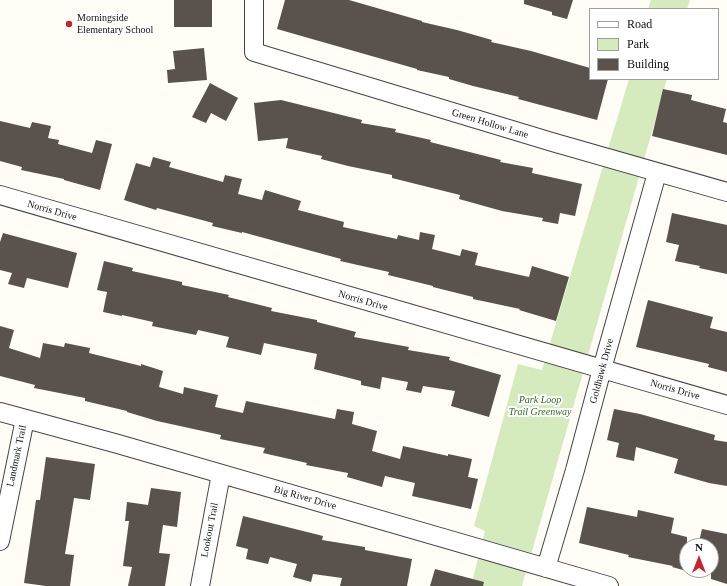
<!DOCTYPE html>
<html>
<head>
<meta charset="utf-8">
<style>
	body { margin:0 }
	#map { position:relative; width:727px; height:586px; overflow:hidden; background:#fffdf5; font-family:Georgia,serif }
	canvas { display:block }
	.legend { position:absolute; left:589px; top:8px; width:130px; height:72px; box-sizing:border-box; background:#fff; border:1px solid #a0a0a0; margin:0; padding:5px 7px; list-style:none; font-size:12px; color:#111 }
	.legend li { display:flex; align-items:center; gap:8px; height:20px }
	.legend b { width:20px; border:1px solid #a0a0a0 }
	.north { position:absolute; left:679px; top:538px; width:40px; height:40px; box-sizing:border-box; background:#fff; border:1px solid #a0a0a0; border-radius:50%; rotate:0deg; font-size:11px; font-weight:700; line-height:16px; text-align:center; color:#111 }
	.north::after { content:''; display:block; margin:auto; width:14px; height:18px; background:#c4262e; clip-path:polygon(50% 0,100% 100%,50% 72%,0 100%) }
</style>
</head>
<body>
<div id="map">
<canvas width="727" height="586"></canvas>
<ul class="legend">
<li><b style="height:5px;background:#fff"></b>Road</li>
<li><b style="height:11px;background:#d5ebbd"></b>Park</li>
<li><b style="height:11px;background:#5a524d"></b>Building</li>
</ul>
<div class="north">N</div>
</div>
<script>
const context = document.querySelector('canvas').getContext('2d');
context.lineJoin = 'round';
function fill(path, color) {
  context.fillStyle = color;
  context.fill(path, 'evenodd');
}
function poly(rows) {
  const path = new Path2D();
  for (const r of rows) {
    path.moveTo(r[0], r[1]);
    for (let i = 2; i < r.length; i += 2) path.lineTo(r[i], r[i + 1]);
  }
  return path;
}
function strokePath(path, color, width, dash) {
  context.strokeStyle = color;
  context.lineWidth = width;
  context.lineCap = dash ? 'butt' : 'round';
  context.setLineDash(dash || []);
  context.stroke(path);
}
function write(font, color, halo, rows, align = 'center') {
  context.font = font + ' Georgia,serif';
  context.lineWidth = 4;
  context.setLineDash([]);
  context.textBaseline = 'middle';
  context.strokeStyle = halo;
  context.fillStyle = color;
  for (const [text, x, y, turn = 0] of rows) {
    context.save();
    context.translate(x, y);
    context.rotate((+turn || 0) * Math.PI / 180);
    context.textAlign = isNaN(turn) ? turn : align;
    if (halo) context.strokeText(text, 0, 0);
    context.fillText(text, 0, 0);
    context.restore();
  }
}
const green = poly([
	[651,0,690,0,687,9,648,9],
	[629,79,667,79,522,586,471,586,485,531,474,526,518,364,542,370]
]);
const building = poly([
	[174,0,212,0,212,27,174,27],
	[285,0,349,0,422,21,422,22,457,30,492,40,491,42,531,51,590,68,590,79,608,79,597,120,518,99,519,97,473,86,449,79,449,77,417,70,417,69,277,29],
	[524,0,573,0,567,19,552,15,552,12,524,4],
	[204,48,207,80,168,83,167,70,175,69,173,51],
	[210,83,238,98,226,121,211,113,206,123,192,117],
	[663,89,692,95,691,100,726,109,723,122,727,123,727,155,652,136],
	[281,100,362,120,361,123,396,129,395,132,431,140,430,142,501,160,500,162,533,168,532,173,582,184,575,216,560,213,558,224,542,221,543,218,502,211,459,199,460,195,392,178,392,175,348,166,321,159,322,156,286,148,288,138,258,141,254,103],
	[0,121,30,128,32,122,51,126,48,138,59,140,58,144,92,153,96,140,112,144,100,190,64,180,64,179,21,170,22,167,0,161],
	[153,157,171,162,169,167,223,182,225,175,242,179,238,194,262,200,265,190,301,201,298,210,344,222,343,227,397,239,398,235,419,240,420,232,435,235,432,249,460,256,462,249,478,253,475,265,529,277,532,266,569,277,556,321,519,310,520,309,473,299,473,297,433,287,433,286,388,275,389,272,340,261,341,259,242,232,242,233,212,226,213,223,157,208,156,210,124,200,136,163,150,167],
	[672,213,727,225,727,274,699,268,700,266,675,261,679,245,666,242],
	[3,233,77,253,68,288,27,278,24,288,8,284,12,273,0,270,0,242],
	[104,261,133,268,132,271,182,282,182,285,229,295,228,297,272,308,271,311,317,320,317,322,356,332,354,337,409,347,408,350,450,357,449,360,501,375,489,417,451,406,455,391,423,386,421,393,406,390,408,382,382,377,380,389,361,385,361,381,314,369,317,354,264,343,261,355,226,347,229,337,198,330,196,335,152,326,153,322,122,315,122,316,103,312,107,292,97,290],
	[648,300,713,317,710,328,727,332,727,372,708,367,709,364,636,347],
	[0,326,14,330,9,348,40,358,43,343,64,347,65,343,90,348,89,353,141,366,141,364,163,371,159,387,183,394,184,387,218,395,215,407,243,413,246,401,335,419,337,409,354,412,352,424,377,431,372,451,400,459,403,446,448,456,448,454,472,459,468,477,478,479,471,509,412,496,415,483,385,476,382,487,347,477,348,473,306,465,307,463,263,453,265,448,220,439,221,435,157,421,127,412,127,411,85,401,85,398,34,388,35,385,0,376],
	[614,409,640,414,715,435,714,440,727,442,727,486,709,483,674,473,678,459,636,447,634,461,616,457,619,443,607,440],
	[46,457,95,464,90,500,74,498,65,554,74,555,70,586,46,586,24,583,36,500,40,500],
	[151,488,181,492,177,527,163,525,159,553,170,554,165,586,128,586,132,567,123,566,129,521,125,521,127,502,148,505],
	[587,507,637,517,638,510,674,518,671,533,687,537,687,571,672,567,673,566,628,557,629,555,579,543],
	[243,516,323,536,322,540,365,547,365,550,412,559,407,586,340,586,342,578,313,574,311,582,293,577,297,564,270,557,268,564,246,559,248,549,236,546],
	[702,529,727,534,727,584,711,579,711,546,698,546],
	[435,569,484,582,483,586,430,586]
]);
const minor = poly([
	[254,0,254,52,552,142,727,192],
	[0,195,727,405],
	[0,412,118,444,609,586],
	[0,541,25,419],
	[546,568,575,470,602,369,657,173],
	[200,586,221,474]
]);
const markers = [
	[69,24,4,"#c4262e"]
];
const poiNames = [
	["Morningside",77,18],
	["Elementary School",77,30]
];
const streetNames = [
	["Green Hollow Lane",490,124,17],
	["Norris Drive",52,211,16],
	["Norris Drive",363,301,16],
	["Goldhawk Drive",602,371,-75],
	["Norris Drive",675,390,16],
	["Landmark Trail",17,456,-78],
	["Big River Drive",305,498,16],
	["Lookout Trail",210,530,-79]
];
const parkNames = [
	["Park Loop",540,400],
	["Trail Greenway",540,412]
];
fill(green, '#d5ebbd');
fill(building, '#5a524d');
strokePath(minor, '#444', 20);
strokePath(minor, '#fff', 18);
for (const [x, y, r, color] of markers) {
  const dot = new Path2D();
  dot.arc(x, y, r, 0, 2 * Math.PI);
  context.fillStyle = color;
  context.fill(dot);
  strokePath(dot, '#fff', 1.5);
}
write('10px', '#111', '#fff', poiNames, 'left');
write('10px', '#111', '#fff', streetNames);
write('italic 10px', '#2f6b1f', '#fff', parkNames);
</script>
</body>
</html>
